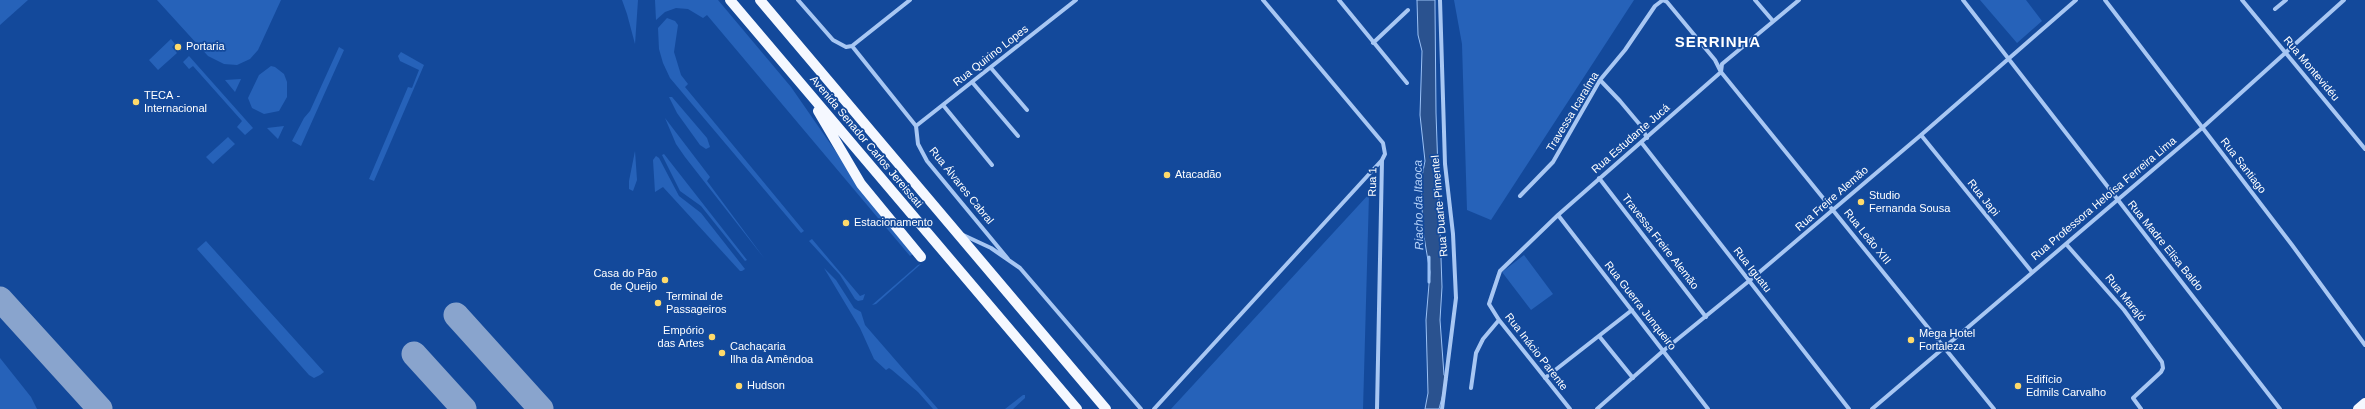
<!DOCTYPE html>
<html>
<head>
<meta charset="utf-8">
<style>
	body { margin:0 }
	canvas { display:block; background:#13499b }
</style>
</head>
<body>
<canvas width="2365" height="409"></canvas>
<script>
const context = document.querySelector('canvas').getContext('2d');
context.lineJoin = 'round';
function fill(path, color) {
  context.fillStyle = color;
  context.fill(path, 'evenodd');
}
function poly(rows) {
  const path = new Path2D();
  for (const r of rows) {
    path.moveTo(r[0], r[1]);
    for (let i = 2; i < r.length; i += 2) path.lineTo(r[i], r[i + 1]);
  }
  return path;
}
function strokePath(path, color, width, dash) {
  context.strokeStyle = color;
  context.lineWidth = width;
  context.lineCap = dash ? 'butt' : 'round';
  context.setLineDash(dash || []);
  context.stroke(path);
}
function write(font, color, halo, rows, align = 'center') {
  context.font = font + ' Helvetica,sans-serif';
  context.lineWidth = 3.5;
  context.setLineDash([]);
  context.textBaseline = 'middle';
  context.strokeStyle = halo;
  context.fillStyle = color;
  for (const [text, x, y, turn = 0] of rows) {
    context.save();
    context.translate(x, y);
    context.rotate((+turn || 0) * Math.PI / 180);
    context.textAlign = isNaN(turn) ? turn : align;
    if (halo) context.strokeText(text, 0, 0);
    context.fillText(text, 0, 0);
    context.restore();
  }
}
const green = poly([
	[0,0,28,0,0,25],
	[157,0,281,0,258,50,250,59,237,65,224,64,208,56],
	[622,0,638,0,635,44,627,14],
	[655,0,718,0,791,87,877,211,913,254,910,256,707,15,703,18,688,9,676,8,665,12,656,20],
	[1454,0,1634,0,1491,220,1467,210,1462,44],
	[1980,0,2026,0,2042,21,2017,43],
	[667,18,675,21,678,25,674,52,681,75,688,84,685,87,804,231,801,233,670,78,663,63,659,49,658,28],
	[171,39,175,44,172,47,177,53,158,70,149,60],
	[339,47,344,50,301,146,292,141,304,118,310,111],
	[401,52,424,65,374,181,369,179,408,87,412,88,419,70,400,61,398,56],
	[189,56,253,128,245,135,237,127,242,121,193,66,189,69,183,62],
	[271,66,275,67,284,74,287,82,287,97,279,111,264,114,252,108,248,98,259,75],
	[241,79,235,92,225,80],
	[669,97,672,97,707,138,710,147,706,149,700,145,677,113],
	[665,118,710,177,707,181,764,258,685,157,676,144],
	[284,126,278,139,267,128],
	[228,137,235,144,213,164,206,157],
	[635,151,637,180,633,191,629,189,629,181],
	[664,154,747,260,745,261,701,206,680,191,662,155],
	[656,156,659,158,679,196,701,213,745,269,742,271,740,271,663,187,655,192,653,160],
	[1369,194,1363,409,1171,409],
	[812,239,860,296,865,294,863,300,858,301,855,299,840,275,809,241],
	[206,241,324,372,320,375,314,378,309,375,197,249],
	[1524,255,1553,294,1531,310,1502,272],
	[921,264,876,304,872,305,918,265],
	[824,268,836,280,854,308,861,312,865,325,938,409,933,409,918,392,892,370,889,368,886,370,874,359,860,328],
	[0,358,31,397,37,409,0,409],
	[1023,395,1025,395,1025,398,1013,409,1005,409]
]);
const water = poly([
	[1417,0,1435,0,1435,6,1436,113,1442,287,1440,320,1444,375,1447,379,1439,409,1425,409,1428,393,1426,320,1430,272,1423,231,1421,181,1425,161,1420,115,1422,51,1418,35,1417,0]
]);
const stream = poly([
	[1429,257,1429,282]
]);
const taxiway = poly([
	[0,299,100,409],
	[456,315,541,409],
	[414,354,464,409]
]);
const minor = poly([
	[798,0,833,40,846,47,852,46,910,0],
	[1263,0,1383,143,1385,154,1382,160,1377,409],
	[1339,0,1407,83],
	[1440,0,1445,164,1453,234,1456,298,1442,409],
	[1755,0,1773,21],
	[1963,0,2280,409],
	[2105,0,2292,245,2365,345],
	[2242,0,2365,149],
	[2275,9,2286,0],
	[1373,43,1408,10],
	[852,46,916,126,918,144,927,161,1008,259],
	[991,68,1027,110],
	[1600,80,1620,101,1641,126,1647,138],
	[972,82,1018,136],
	[943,105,992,165],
	[916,126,1076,0],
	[1921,135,2032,272],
	[1641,142,1849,409],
	[1599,178,1706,317],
	[1520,196,1553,162,1600,80,1625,50,1655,6,1663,0,1667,2,1715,60,1721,72,1994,409],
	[1558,215,1708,409],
	[961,234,991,248,1020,268,1141,409],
	[2066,244,2124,310,2162,362,2163,368,2161,372,2133,398,2141,409],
	[1599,336,1633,378],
	[1545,378,1632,310],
	[1471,388,1476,353,1483,339,1499,320],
	[1154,409,1382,160],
	[1570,409,1499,320,1489,304,1500,271,1558,215,1721,72,1722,64,1799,0],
	[1597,409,1663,351,1749,281,1921,135,2076,0],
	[1872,409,2202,128,2344,0]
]);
const primary = poly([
	[730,0,1077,409],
	[760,0,1106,409],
	[818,111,861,184,921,257],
	[2358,409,2365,403]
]);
const markers = [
	[178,47,4,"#ffda6b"],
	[136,102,4,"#ffda6b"],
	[1167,175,4,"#ffda6b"],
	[1861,202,4,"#ffda6b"],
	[846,223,4,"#ffda6b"],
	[665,280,4,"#ffda6b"],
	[658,303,4,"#ffda6b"],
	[712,337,4,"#ffda6b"],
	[1911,340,4,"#ffda6b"],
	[722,353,4,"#ffda6b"],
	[739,386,4,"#ffda6b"],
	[2018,386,4,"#ffda6b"]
];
const poiNames = [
	["Portaria",186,47],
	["TECA -",144,96],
	["Internacional",144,109],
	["Atacadão",1175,175],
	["Studio",1869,196],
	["Fernanda Sousa",1869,209],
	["Estacionamento",854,223],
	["Casa do Pão",657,274,"right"],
	["de Queijo",657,287,"right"],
	["Terminal de",666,297],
	["Passageiros",666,310],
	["Empório",704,331,"right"],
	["das Artes",704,344,"right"],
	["Mega Hotel",1919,334],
	["Fortaleza",1919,347],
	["Cachaçaria",730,347],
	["Ilha da Amêndoa",730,360],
	["Edifício",2026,380],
	["Edmils Carvalho",2026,393],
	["Hudson",747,386]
];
const streetNames = [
	["Rua Quirino Lopes",991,56,-38],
	["Rua Montevidéu",2311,69,50],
	["Travessa Icaraíma",1573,112,-59],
	["Rua Estudante Jucá",1631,139,-41],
	["Avenida Senador Carlos Jereissati",866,142,50],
	["Rua Santiago",2243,166,52],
	["Rua 1",1373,182,-89],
	["Rua Álvares Cabral",961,186,51],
	["Rua Japi",1983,198,51],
	["Rua Freire Alemão",1832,199,-41],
	["Rua Professora Heloísa Ferreira Lima",2104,199,-40],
	["Rua Duarte Pimentel",1440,206,-95],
	["Rua Leão XIII",1867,237,51],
	["Travessa Freire Alemão",1660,242,52],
	["Rua Madre Elisa Baldo",2165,246,51],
	["Rua Iguatu",1752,270,52],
	["Rua Marajó",2125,298,51],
	["Rua Guerra Junqueiro",1640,306,52],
	["Rua Inácio Parente",1536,352,52]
];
const waterNames = [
	["Riacho da Itaoca",1419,205,-91]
];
const districtNames = [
	["SERRINHA",1718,43]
];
fill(green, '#2662b9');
fill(water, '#2a528f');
strokePath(water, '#9ac1f6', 1);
strokePath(stream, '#9ac1f6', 3);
strokePath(taxiway, '#89a4cd', 25);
strokePath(minor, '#a8c7f3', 4);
strokePath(primary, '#f5f8ff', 10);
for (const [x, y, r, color] of markers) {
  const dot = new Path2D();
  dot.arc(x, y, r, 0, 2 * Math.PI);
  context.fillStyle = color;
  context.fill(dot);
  strokePath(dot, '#13499b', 1.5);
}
write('11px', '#fff', '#13499b', poiNames, 'left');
write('11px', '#fff', '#13499b', streetNames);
write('italic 12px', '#b5d2fa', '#13499b', waterNames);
context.letterSpacing = '1px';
write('bold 15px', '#fff', '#13499b', districtNames);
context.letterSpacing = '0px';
</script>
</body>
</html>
